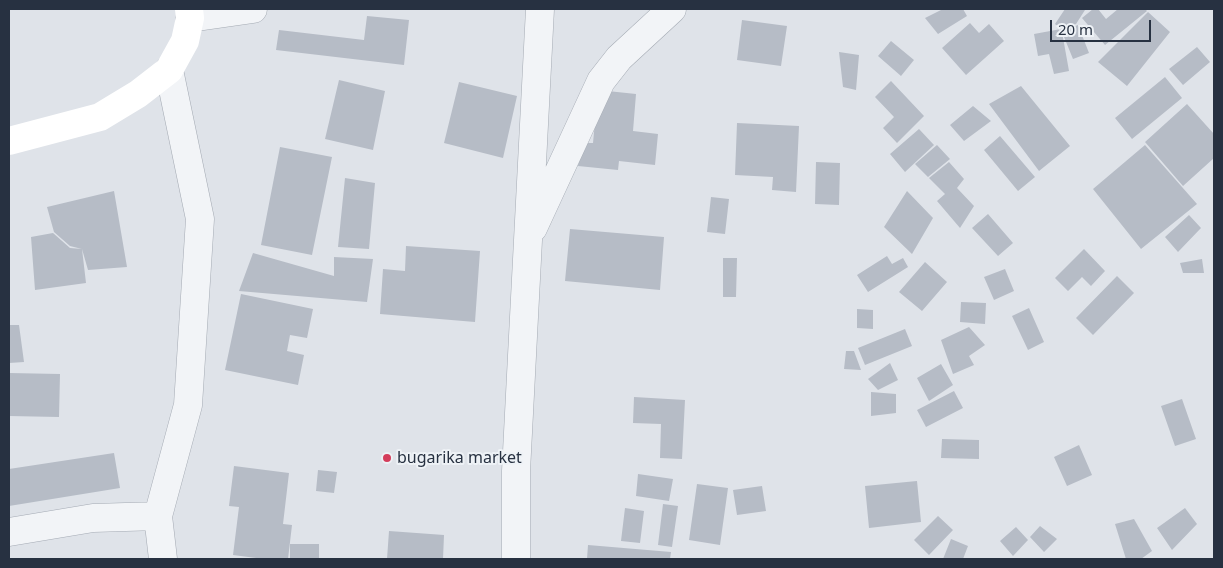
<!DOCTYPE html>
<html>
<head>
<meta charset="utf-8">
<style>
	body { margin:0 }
	#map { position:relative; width:1223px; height:568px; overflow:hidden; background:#dfe3e9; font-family:"Noto Sans",sans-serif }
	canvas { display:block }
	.frame { position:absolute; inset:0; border:10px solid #273141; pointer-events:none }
	.scale { position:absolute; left:1050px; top:20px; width:101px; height:22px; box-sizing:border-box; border:2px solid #273141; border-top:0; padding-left:6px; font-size:15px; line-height:18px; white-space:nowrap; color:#273141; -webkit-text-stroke:4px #eef2f6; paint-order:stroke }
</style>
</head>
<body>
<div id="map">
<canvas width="1223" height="568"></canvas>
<div class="frame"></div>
<div class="scale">20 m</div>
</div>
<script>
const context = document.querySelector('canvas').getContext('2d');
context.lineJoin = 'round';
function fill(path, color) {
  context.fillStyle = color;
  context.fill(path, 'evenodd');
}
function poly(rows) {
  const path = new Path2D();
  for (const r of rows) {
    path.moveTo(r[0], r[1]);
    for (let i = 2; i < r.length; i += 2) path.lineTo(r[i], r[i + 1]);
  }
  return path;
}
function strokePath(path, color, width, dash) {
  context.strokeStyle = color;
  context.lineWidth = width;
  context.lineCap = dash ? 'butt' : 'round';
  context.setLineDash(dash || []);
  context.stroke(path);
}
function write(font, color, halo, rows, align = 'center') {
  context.font = font + ' "Noto Sans",sans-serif';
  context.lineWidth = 4;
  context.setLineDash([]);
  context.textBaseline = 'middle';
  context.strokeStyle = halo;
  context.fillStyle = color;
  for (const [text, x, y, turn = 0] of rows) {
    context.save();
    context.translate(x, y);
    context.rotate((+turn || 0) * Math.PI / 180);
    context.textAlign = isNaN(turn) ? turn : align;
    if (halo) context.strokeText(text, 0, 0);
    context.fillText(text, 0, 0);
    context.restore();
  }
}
const building = poly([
	[943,9,963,9,967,16,938,34,925,18],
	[1065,9,1084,9,1085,10,1076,24,1061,29,1055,24],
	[1093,9,1098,9,1106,19,1118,9,1145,9,1147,11,1105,45,1082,18],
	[1148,12,1170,32,1127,86,1098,62],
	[367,16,409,20,404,65,276,50,279,30,364,40],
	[742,20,787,26,781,66,737,60],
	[970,23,979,33,989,24,1004,41,966,75,942,48],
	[1078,25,1089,53,1073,59,1062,32,1069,71,1054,74,1049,54,1038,56,1034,34,1061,29,1062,31],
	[891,41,914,60,901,76,878,56],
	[1197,47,1210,62,1183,85,1169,69],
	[839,52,859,55,856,90,843,87],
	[1165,77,1182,98,1132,139,1115,118],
	[339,80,385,91,373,150,325,139],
	[891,81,924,116,897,143,883,128,894,117,875,97],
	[459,82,517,96,503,158,444,143],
	[1021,86,1070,146,1039,171,989,104],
	[598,90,636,94,633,131,658,134,655,165,619,161,618,170,578,166,581,143,593,143],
	[1187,104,1214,134,1214,158,1183,186,1145,142],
	[973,106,991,121,964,141,950,125],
	[737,123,799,126,796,192,772,190,773,177,735,175],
	[919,129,934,145,905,172,890,154],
	[1000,136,1035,177,1018,191,984,150],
	[937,145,950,159,928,177,915,164],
	[1145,145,1197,204,1141,249,1093,189],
	[280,147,332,157,312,255,261,245],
	[816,162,840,163,839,205,815,204],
	[949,162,964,179,957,188,974,206,960,228,937,201,945,194,929,178],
	[345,178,375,183,369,249,338,247],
	[114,191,127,267,88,270,82,249,86,283,35,290,31,237,53,233,70,248,82,249,70,246,54,232,47,207],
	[907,191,933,218,912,254,884,227],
	[711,197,729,199,725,234,707,232],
	[988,214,1013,243,998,256,972,228],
	[1189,215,1201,228,1178,252,1165,237],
	[570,229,664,237,660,290,565,281],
	[406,246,480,251,475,322,380,314,383,269,405,271],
	[1084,249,1105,271,1091,286,1082,277,1068,291,1055,278],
	[253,253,334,276,334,257,373,259,367,302,239,291],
	[887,256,892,264,903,258,908,267,868,292,857,275],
	[723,258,737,258,736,297,723,297],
	[1202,259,1204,273,1183,273,1180,263],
	[925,262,947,282,922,311,899,292],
	[1005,269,1014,291,994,300,984,277],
	[1117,276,1134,293,1093,335,1076,318],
	[241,294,313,309,307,338,290,335,287,351,304,355,298,385,225,370],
	[961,302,986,303,985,324,960,322],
	[1029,308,1044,342,1028,350,1012,316],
	[857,309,873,310,873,329,857,328],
	[9,325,19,325,24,362,9,363],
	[969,327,985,345,969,356,974,365,953,374,941,340],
	[905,329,912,346,865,365,858,348],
	[846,351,854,351,861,370,844,369],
	[890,363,898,380,878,390,868,379],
	[941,364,953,385,929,401,917,378],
	[9,373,60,374,59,417,9,416],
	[954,391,963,408,926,427,917,410],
	[871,392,896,394,896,413,871,416],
	[634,397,685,400,682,459,660,458,661,424,633,423],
	[1182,399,1196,439,1175,446,1161,406],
	[942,439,979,440,979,459,941,458],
	[1079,445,1092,475,1067,486,1054,457],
	[114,453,120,488,9,506,9,469],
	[234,466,289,473,283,524,292,525,288,559,264,559,233,555,239,507,229,506],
	[318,470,337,472,334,493,316,491],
	[638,474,673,479,669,501,636,496],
	[917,481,921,522,869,528,865,486],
	[697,484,728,488,720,545,689,540],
	[762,486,766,511,737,515,733,490],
	[663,504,678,506,672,547,658,545],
	[625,508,644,511,640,543,621,541],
	[1185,508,1197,524,1172,550,1157,528],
	[938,516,953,530,929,555,914,540],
	[1134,519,1152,551,1141,559,1126,559,1115,524],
	[1040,526,1057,539,1044,552,1030,537],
	[1016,527,1028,540,1013,556,1000,541],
	[389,531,444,535,443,559,387,559],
	[951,539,968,546,963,559,943,559],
	[290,544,319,544,319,559,290,559],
	[588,545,671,552,670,559,587,559]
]);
const street = poly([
	[190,18,253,9],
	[533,228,601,81,619,58,672,9],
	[9,532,93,518,158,516],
	[163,559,158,516,188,405,200,219,169,70],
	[516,559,516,471,540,9]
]);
const secondary = poly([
	[9,141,100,117,138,94,169,70,185,41,190,18,189,9]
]);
const markers = [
	[387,458,5,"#d43d5b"]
];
const poiNames = [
	["bugarika market",397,458]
];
fill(building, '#b6bcc6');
strokePath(street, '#a4aab3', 29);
strokePath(street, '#f2f4f7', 28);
strokePath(secondary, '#fff', 28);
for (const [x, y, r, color] of markers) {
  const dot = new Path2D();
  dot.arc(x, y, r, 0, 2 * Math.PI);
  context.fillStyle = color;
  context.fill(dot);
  strokePath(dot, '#eef2f6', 2);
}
write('16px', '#273141', '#eef2f6', poiNames, 'left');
</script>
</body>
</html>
